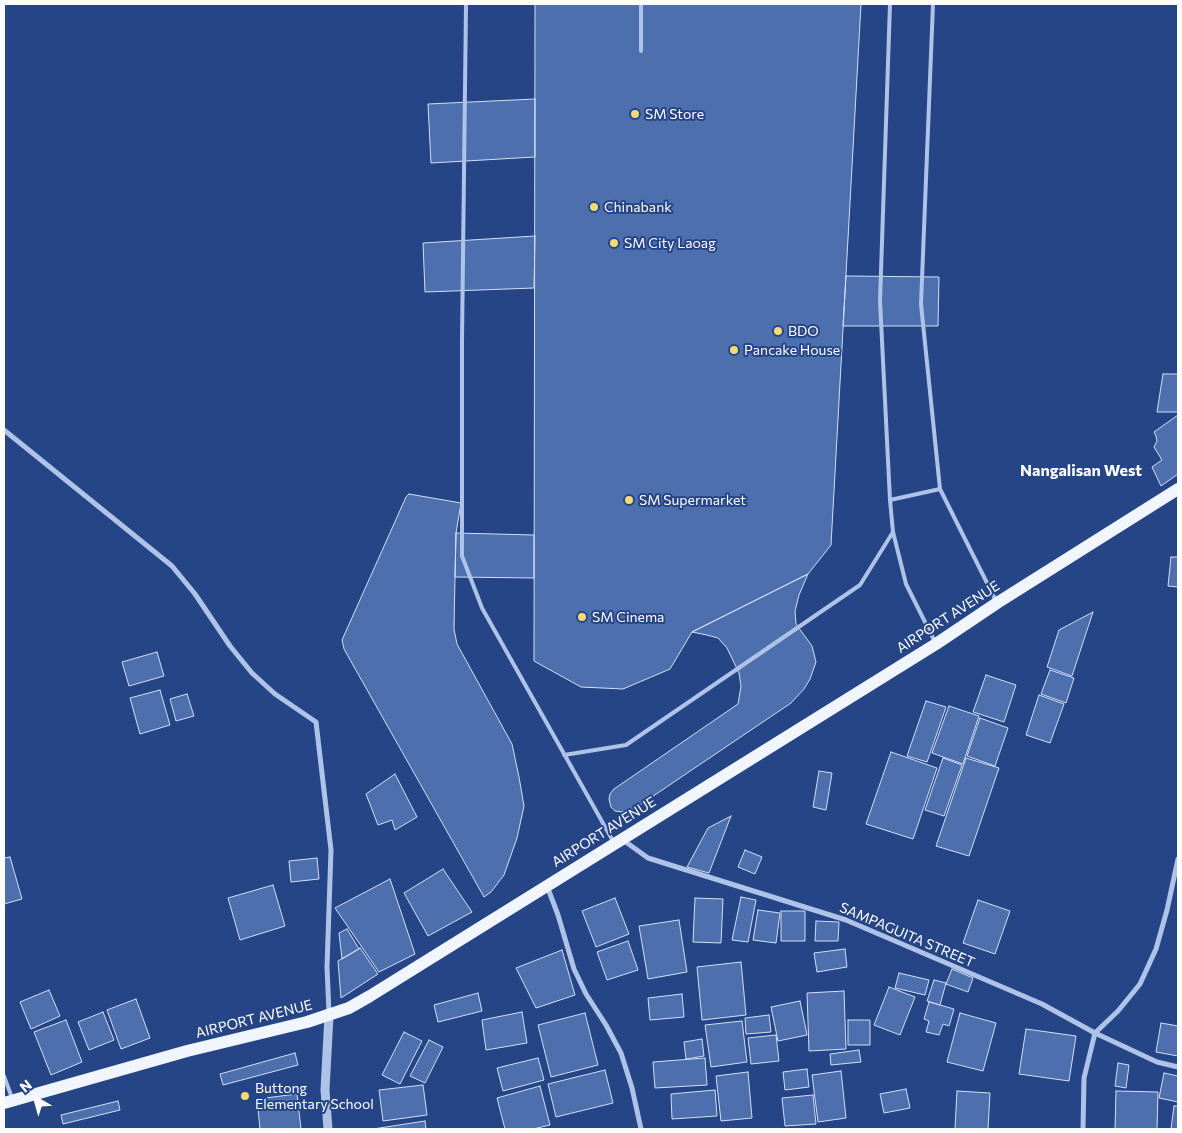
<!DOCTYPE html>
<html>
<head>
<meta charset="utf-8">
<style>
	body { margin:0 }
	#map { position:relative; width:1182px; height:1133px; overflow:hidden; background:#254586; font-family:Commissioner,sans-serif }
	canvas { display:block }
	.frame { position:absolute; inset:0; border:5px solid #fff; pointer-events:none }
	.north { position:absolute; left:10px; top:1073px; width:50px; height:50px; -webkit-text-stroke:4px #254586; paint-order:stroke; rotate:322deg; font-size:14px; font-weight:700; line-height:20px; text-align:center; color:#fff }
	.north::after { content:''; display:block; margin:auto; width:18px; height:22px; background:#fff; clip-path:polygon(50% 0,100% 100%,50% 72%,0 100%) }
</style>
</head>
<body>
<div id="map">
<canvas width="1182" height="1133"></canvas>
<div class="frame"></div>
<div class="north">N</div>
</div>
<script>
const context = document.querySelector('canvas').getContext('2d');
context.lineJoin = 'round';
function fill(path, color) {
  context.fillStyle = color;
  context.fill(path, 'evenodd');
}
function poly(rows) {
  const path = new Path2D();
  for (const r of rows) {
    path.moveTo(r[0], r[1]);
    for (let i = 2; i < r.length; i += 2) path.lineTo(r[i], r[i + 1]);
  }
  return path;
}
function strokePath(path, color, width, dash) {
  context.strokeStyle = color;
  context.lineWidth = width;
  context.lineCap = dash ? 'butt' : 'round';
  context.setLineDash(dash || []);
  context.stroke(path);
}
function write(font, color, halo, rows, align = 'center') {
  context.font = font + ' Commissioner,sans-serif';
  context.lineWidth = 4;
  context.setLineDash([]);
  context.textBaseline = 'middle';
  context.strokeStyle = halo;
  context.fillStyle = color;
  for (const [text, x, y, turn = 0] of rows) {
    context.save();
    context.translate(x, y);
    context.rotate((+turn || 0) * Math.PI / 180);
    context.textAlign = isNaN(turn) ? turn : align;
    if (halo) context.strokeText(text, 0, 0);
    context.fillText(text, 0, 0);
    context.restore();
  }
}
const building = poly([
	[535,4,861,4,831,545,808,574,692,632,670,669,623,689,581,687,534,661,535,4],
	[535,99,535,157,431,163,428,104,535,99],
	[535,236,534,288,425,292,423,243,535,236],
	[846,276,939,277,938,326,843,326,846,276],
	[1163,374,1178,374,1178,412,1157,412,1163,374],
	[1178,415,1178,474,1161,486,1152,467,1162,460,1154,447,1157,441,1156,436,1154,432,1178,415],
	[409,494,461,503,456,533,455,577,454,629,457,644,512,744,519,777,524,806,517,838,504,875,491,892,484,897,344,649,342,640,406,497,409,494],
	[456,533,534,535,534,578,455,577,456,533],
	[1171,557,1178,557,1178,587,1168,586,1171,557],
	[808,574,799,595,795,611,796,624,812,646,816,662,810,679,804,689,791,703,634,809,622,812,615,811,611,807,609,799,610,794,614,789,738,704,741,686,739,673,727,648,718,638,707,635,692,632,808,574],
	[1093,612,1072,676,1047,667,1059,630,1093,612],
	[157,652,164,676,129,686,122,662,157,652],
	[1050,670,1074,678,1066,703,1041,694,1050,670],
	[986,675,1016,685,1004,722,973,712,986,675],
	[160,690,170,725,140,734,130,698,160,690],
	[187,694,194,716,176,721,170,699,187,694],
	[1039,695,1064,704,1050,743,1026,735,1039,695],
	[926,701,946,707,927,762,907,756,926,701],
	[949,706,979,716,963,764,932,753,949,706],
	[980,718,1008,728,995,766,967,756,980,718],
	[891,752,937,768,913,839,866,824,891,752],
	[943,758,962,765,944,816,925,810,943,758],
	[966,758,999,768,969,856,936,846,966,758],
	[819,771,832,773,826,810,813,807,819,771],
	[395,774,417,817,395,830,392,820,378,825,366,794,395,774],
	[731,816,709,873,687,867,708,828,731,816],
	[745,850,762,857,755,874,738,867,745,850],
	[10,857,22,899,4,904,4,858,10,857],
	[317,858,319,879,291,882,289,861,317,858],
	[443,869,472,912,428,936,404,893,443,869],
	[390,879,415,954,379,972,335,908,390,879],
	[273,885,285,926,240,940,228,898,273,885],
	[741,897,756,900,748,942,732,940,741,897],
	[615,898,629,934,596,947,582,911,615,898],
	[695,898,723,899,721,943,693,942,695,898],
	[978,900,1010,911,995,954,963,943,978,900],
	[758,910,780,913,776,943,753,940,758,910],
	[781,911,805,911,805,941,781,941,781,911],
	[679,920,687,972,648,979,639,926,679,920],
	[816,921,839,922,838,941,815,941,816,921],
	[347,929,359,949,342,959,339,933,347,929],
	[628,941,638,970,607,980,597,952,628,941],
	[360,948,378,974,341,998,338,961,360,948],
	[845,949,847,967,817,972,814,953,845,949],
	[562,950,575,995,536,1008,516,968,562,950],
	[741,962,746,1015,702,1020,697,967,741,962],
	[952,969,973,978,968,992,946,984,952,969],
	[899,973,929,980,925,995,895,988,899,973],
	[934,980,946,983,940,1005,927,1001,934,980],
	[889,987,915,997,900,1035,874,1025,889,987],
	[49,990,60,1016,31,1029,20,1002,49,990],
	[844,991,846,1049,809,1051,807,993,844,991],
	[478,993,482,1011,438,1022,434,1005,478,993],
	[682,994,684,1017,650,1020,648,998,682,994],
	[136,999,150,1038,121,1049,107,1010,136,999],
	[800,1001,807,1035,778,1041,771,1007,800,1001],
	[929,1002,954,1009,949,1026,943,1024,939,1035,926,1032,929,1021,924,1019,929,1002],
	[103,1012,114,1040,89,1050,78,1022,103,1012],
	[522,1012,527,1043,486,1050,482,1020,522,1012],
	[585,1013,598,1065,551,1077,538,1025,585,1013],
	[960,1013,996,1023,983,1071,947,1062,960,1013],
	[769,1015,771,1032,746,1034,745,1018,769,1015],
	[66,1020,82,1062,51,1075,34,1032,66,1020],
	[848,1020,870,1020,870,1045,848,1045,848,1020],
	[742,1021,747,1062,711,1067,705,1025,742,1021],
	[1161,1023,1178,1026,1178,1056,1156,1052,1161,1023],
	[1026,1029,1076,1036,1069,1081,1019,1074,1026,1029],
	[404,1032,422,1041,400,1084,382,1075,404,1032],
	[776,1035,779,1061,751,1064,748,1038,776,1035],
	[702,1039,704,1056,686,1059,684,1042,702,1039],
	[429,1040,443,1047,425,1083,410,1076,429,1040],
	[859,1050,861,1062,831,1065,830,1054,859,1050],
	[295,1053,298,1065,223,1085,220,1074,295,1053],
	[538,1058,544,1080,503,1091,497,1068,538,1058],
	[705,1058,707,1085,655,1088,653,1062,705,1058],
	[1118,1063,1129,1065,1126,1088,1115,1086,1118,1063],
	[807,1069,809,1087,785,1090,783,1072,807,1069],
	[605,1070,613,1103,556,1117,548,1084,605,1070],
	[841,1071,846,1118,818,1122,812,1075,841,1071],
	[748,1072,752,1118,721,1121,716,1076,748,1072],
	[1164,1073,1178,1076,1178,1102,1159,1098,1164,1073],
	[423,1085,427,1115,383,1121,379,1090,423,1085],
	[540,1086,550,1125,533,1129,505,1129,497,1098,540,1086],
	[906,1089,910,1108,884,1113,880,1094,906,1089],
	[715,1090,717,1116,672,1119,671,1094,715,1090],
	[957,1091,990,1093,988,1129,955,1129,957,1091],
	[1116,1091,1158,1092,1157,1129,1115,1129,1116,1091],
	[297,1094,301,1129,260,1129,257,1099,297,1094],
	[813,1095,816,1124,785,1126,782,1098,813,1095],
	[118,1101,120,1110,63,1124,61,1115,118,1101],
	[1174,1106,1178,1106,1178,1129,1171,1129,1174,1106],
	[425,1121,426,1129,373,1129,425,1121]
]);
const service = poly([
	[466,4,462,341,462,556,482,608,613,841],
	[890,4,880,301,890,500,893,532,906,584,935,642],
	[933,4,921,304,940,489,996,601],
	[641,51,641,4],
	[890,500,940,489],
	[564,755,626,745,860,585,893,532],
	[4,1076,12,1098]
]);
const minor = poly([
	[4,430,172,566,195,594,230,646,252,673,275,694,316,722,331,850,327,967,329,1013],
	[623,840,648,858,846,920,1042,1004,1095,1033,1157,1062,1178,1067],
	[547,886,558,915,574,969,586,994,606,1025,621,1053,632,1088,641,1129],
	[1083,1129,1084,1078,1095,1033,1118,1011,1140,984,1156,949,1167,910,1178,859]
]);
const tertiary = poly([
	[328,1129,325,1090,329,1016]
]);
const primary = poly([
	[4,1103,187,1051,307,1022,349,1008,370,996,936,644,997,603,1178,489]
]);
const markers = [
	[635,114,5,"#f2db73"],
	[594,207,5,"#f2db73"],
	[614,243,5,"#f2db73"],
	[778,331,5,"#f2db73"],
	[734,350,5,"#f2db73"],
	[629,500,5,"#f2db73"],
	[582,617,5,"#f2db73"],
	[245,1096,5,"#f2db73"]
];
const poiNames = [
	["SM Store",645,114],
	["Chinabank",604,207],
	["SM City Laoag",624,243],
	["BDO",788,331],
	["Pancake House",744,350],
	["SM Supermarket",639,500],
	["SM Cinema",592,617],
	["Buttong",255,1088],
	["Elementary School",255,1104]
];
const streetNames = [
	["AIRPORT AVENUE",948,617,-33],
	["AIRPORT AVENUE",604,832,-32],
	["SAMPAGUITA STREET",907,935,23],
	["AIRPORT AVENUE",254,1019,-14]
];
const quarterNames = [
	["Nangalisan West",1081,471]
];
fill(building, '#4d6fad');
strokePath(building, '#d3dff7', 1);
strokePath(service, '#afc3e8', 4);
strokePath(minor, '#afc3e8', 5);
strokePath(tertiary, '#afc3e8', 9);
strokePath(primary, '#f1f5fe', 12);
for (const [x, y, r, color] of markers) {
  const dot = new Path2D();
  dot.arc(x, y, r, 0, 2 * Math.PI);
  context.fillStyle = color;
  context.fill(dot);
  strokePath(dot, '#254586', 2);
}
write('14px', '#fff', '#254586', poiNames, 'left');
write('14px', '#fff', '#254586', streetNames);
write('bold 16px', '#fff', '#254586', quarterNames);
</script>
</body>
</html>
